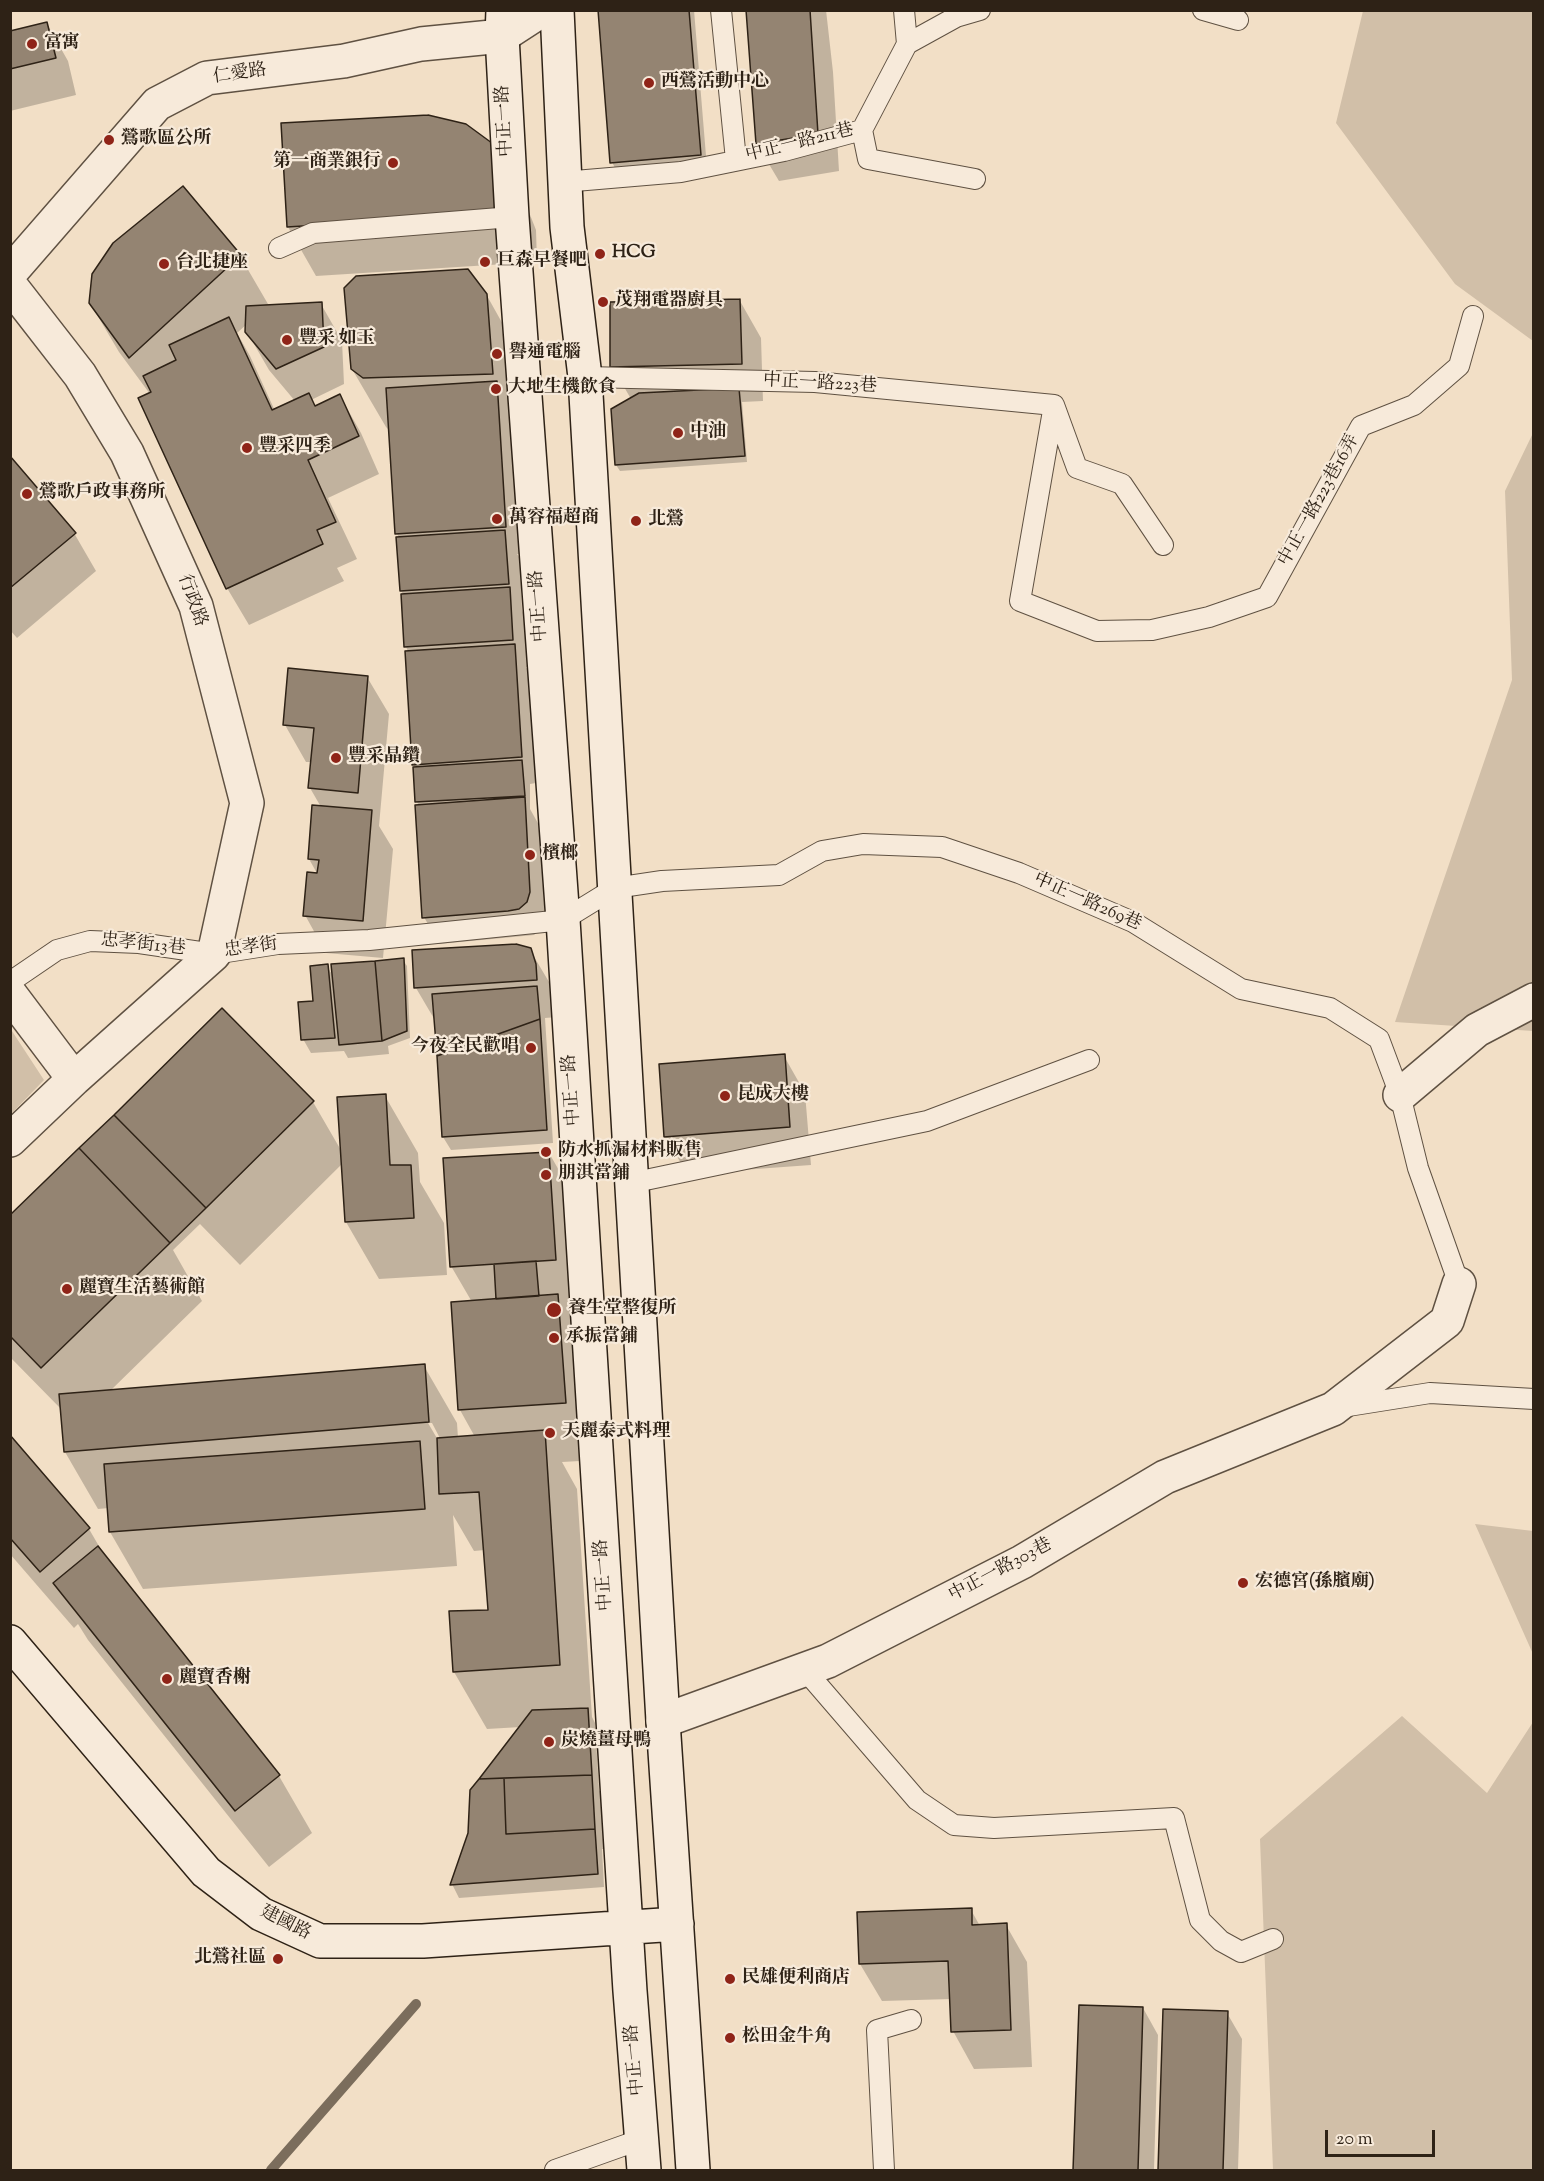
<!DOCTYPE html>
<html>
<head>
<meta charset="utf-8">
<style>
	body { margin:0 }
	#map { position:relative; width:1544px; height:2181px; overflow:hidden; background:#f2dfc6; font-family:"Sorts Mill Goudy",serif }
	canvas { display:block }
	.frame { position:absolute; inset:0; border:12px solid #2e2216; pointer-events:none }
	.scale { position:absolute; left:1325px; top:2130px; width:110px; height:27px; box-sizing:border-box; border:3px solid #2e2216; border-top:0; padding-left:8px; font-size:18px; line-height:21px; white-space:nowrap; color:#2e2216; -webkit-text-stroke:4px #f7eada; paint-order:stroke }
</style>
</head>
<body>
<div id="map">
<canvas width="1544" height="2181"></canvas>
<div class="frame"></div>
<div class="scale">20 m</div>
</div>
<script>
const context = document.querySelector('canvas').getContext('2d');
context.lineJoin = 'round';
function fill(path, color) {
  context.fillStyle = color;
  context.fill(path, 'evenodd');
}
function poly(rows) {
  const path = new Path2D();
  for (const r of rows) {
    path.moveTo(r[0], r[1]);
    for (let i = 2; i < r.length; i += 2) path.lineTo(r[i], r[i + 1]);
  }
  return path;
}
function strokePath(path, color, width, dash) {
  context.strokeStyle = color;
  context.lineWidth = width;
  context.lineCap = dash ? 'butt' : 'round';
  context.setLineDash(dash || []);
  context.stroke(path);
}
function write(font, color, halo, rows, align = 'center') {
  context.font = font + ' "Sorts Mill Goudy","Noto Serif TC",serif';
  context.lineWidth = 4.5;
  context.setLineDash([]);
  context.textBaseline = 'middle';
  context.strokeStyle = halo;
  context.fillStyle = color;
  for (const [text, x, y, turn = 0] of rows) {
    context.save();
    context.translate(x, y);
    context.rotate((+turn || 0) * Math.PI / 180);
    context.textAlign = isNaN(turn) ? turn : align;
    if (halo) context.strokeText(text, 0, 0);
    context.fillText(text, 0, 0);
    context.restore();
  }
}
const green = poly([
	[1363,11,1533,11,1533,341,1455,284,1336,123],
	[1533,433,1533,1031,1395,1022,1512,680,1505,491],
	[10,1028,44,1080,11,1114,10,1114],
	[1475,1524,1533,1531,1533,1654],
	[1402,1716,1487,1793,1533,1722,1533,2170,1273,2170,1260,1839]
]);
const shadow = poly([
	[600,10,694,10,707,168,619,176,612,162],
	[747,10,826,10,833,72,839,171,779,181,757,144],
	[47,24,68,61,76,95,10,111,10,33],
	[523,197,536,230,537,262,316,276,288,227],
	[240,256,268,304,266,307,321,304,342,341,344,384,311,400,315,407,340,396,361,433,379,474,328,498,357,559,337,568,344,581,249,625,227,588,150,394,119,352,90,303],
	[247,324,247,332,269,370,295,401,275,411,250,356,237,333],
	[486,294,519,353,521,554,517,554,520,558,522,610,524,615,527,667,526,667,529,672,536,783,530,784,530,809,539,825,545,920,541,929,534,935,439,944,424,917,419,806,417,802,416,769,413,764,409,653,406,647,402,595,404,595,401,591,400,539,397,534,389,430,386,427,352,369],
	[740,301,761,338,763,401,742,402,747,462,620,471,616,465,613,410,631,399,612,366],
	[10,458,74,533,96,571,17,638,10,630],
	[367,677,389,714,379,826,393,849,383,958,326,953,305,915,318,875,309,859,321,807,310,788,312,762,306,762,285,725],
	[530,950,552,987,558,1017,545,1018,553,1143,451,1150,443,1137,436,1022,416,988],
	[403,960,407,966,410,1038,388,1046,389,1054,348,1058,344,1051,311,1053,303,1039,327,966,334,978],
	[222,1010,313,1102,342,1152,385,1096,418,1153,420,1182,444,1223,447,1275,379,1279,346,1222,343,1163,240,1265,200,1224,173,1250,202,1301,109,1392,424,1366,457,1423,458,1438,475,1437,460,1410,472,1302,451,1266,549,1153,582,1210,589,1317,570,1318,590,1353,598,1460,562,1462,577,1489,592,1717,595,1723,599,1790,603,1796,606,1849,602,1849,604,1887,459,1898,452,1884,521,1727,487,1729,454,1672,489,1611,485,1550,474,1551,453,1515,457,1566,143,1589,110,1532,109,1508,98,1509,65,1452,62,1410,10,1357,10,1217],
	[428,1423,432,1423,443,1444,441,1445],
	[784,1056,805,1093,811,1165,687,1174,666,1137,660,1065],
	[10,1437,89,1529,107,1560,279,1776,312,1833,269,1867,88,1640,78,1624,74,1628,10,1554],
	[971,1910,980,1926,1006,1925,1027,1962,1032,2067,974,2069,953,2031,951,1999,882,2001,860,1964],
	[1080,2006,1143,2008,1158,2035,1154,2170,1075,2170],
	[1165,2011,1227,2013,1242,2039,1238,2170,1160,2170]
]);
const stream = poly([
	[271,2170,416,2004]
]);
const building = poly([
	[598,10,689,10,701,155,610,163,598,10],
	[746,10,810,10,818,134,756,144,746,10],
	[47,22,56,58,10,69,10,31,47,22],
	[428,115,466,124,496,146,510,213,287,227,281,123,428,115],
	[183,186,241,255,129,358,89,303,92,274,113,243,183,186],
	[468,269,487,294,493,374,363,378,351,369,344,288,356,276,468,269],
	[740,299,742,364,610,367,610,302,740,299],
	[322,302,324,347,276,369,245,332,246,306,322,302],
	[229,317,272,410,309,393,315,406,340,394,359,436,308,460,336,522,317,530,323,544,226,589,138,398,151,392,143,376,176,360,169,345,229,317],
	[497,381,506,527,395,534,386,388,497,381],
	[739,388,745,456,615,465,611,409,639,393,739,388],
	[10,456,76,533,10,588,10,456],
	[505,530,509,584,400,591,396,537,505,530],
	[510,587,513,640,404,647,401,594,510,587],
	[515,644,522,757,412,765,405,651,515,644],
	[288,668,368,676,358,793,308,788,314,728,283,725,288,668],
	[522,760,525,796,415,802,413,767,522,760],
	[525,797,530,892,527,902,519,909,508,911,422,918,415,805,525,797],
	[312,805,372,810,363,921,303,916,307,872,317,873,319,860,308,859,312,805],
	[516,944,531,948,536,964,537,980,414,988,412,950,516,944],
	[404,958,407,1031,382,1041,375,961,404,958],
	[375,961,382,1041,339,1045,331,964,375,961],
	[328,964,335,1038,301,1040,298,1002,313,1001,310,966,328,964],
	[537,986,540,1019,437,1056,432,994,537,986],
	[222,1008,314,1101,206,1208,114,1115,222,1008],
	[540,1019,547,1130,442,1137,437,1056,540,1019],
	[785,1054,790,1127,664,1137,659,1064,785,1054],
	[386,1094,390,1165,411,1165,414,1218,345,1222,337,1097,386,1094],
	[114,1115,206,1208,170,1243,79,1148,114,1115],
	[79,1148,170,1243,41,1368,10,1336,10,1215,79,1148],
	[549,1152,556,1260,450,1267,443,1158,549,1152],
	[536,1261,539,1296,496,1299,494,1264,536,1261],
	[558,1294,566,1403,458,1410,451,1302,558,1294],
	[425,1364,429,1422,64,1452,59,1394,425,1364],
	[545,1430,560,1665,453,1672,449,1611,488,1610,479,1492,439,1494,437,1438,545,1430],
	[10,1435,90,1528,40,1572,10,1538,10,1435],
	[420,1441,425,1509,109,1532,104,1464,420,1441],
	[98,1546,280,1775,235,1811,53,1583,98,1546],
	[588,1708,592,1775,479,1779,532,1710,588,1708],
	[592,1775,595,1829,506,1834,504,1778,592,1775],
	[504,1778,506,1834,595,1829,598,1874,450,1885,468,1833,470,1790,479,1779,504,1778],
	[972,1908,972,1925,1007,1923,1011,2030,951,2032,948,1961,859,1964,857,1912,972,1908],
	[1079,2005,1143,2007,1138,2170,1073,2170,1079,2005],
	[1163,2009,1228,2011,1223,2170,1158,2170,1163,2009]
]);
const lane = poly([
	[721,10,736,160],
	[904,10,907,44],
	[1203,10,1238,20],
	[862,130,868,159,975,179],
	[563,182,681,172,784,151,862,130,907,44,956,17,980,10],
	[279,248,313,233,512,217],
	[585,377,815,382,1054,405,1077,468,1122,484,1163,545],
	[1054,405,1020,601,1097,631,1152,630,1209,617,1267,597,1361,426,1414,405,1459,366,1473,316],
	[10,982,57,950,90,941,139,943,214,954,278,944,369,940,563,920,615,888,662,881,779,875,822,851,863,844,942,847,1019,873,1133,922,1241,989,1330,1008,1379,1039,1400,1095,1418,1168,1459,1284],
	[631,1183,927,1121,1089,1060],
	[1342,1407,1430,1393,1534,1399],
	[805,1670,917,1800,954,1825,994,1828,1174,1818,1200,1920,1221,1941,1241,1952,1273,1939],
	[555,2170,642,2139],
	[884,2170,877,2030,911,2020]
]);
const street = poly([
	[10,273,157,104,207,78,344,61,421,44,502,36,542,10],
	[10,285,80,375,127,453,196,606,247,803,214,954,74,1079,10,1140],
	[10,994,74,1079],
	[1400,1095,1477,1030,1534,1000],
	[663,1721,828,1661,1022,1562,1165,1477,1333,1409,1447,1321,1459,1284]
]);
const secondary = poly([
	[503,10,502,36,512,217,563,920,630,1991,644,2170],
	[557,10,567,227,585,377,663,1721,693,2170],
	[10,1642,206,1872,261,1914,320,1941,423,1941,677,1924]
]);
const markers = [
	[32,44,6,"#8f2418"],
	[649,83,6,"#8f2418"],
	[109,140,6,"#8f2418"],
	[393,163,6,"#8f2418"],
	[600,254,6,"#8f2418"],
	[485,262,6,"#8f2418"],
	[164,264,6,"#8f2418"],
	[603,302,6,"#8f2418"],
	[287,340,6,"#8f2418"],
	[497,354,6,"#8f2418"],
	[496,389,6,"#8f2418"],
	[678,433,6,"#8f2418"],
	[247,448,6,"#8f2418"],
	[27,494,6,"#8f2418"],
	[497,519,6,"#8f2418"],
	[636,521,6,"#8f2418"],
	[336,758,6,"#8f2418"],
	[530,855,6,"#8f2418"],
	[531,1048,6,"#8f2418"],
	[725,1096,6,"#8f2418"],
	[546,1152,6,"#8f2418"],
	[546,1175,6,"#8f2418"],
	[67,1289,6,"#8f2418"],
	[554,1310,8,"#8f2418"],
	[554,1338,6,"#8f2418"],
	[550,1433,6,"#8f2418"],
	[1243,1583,6,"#8f2418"],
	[167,1679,6,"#8f2418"],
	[549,1742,6,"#8f2418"],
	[278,1959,6,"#8f2418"],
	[730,1979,6,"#8f2418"],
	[730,2038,6,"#8f2418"]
];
const poiNames = [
	["富寓",44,44],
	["西鶯活動中心",661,83],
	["鶯歌區公所",121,140],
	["第一商業銀行",381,163,"right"],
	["HCG",612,254],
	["巨森早餐吧",497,262],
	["台北捷座",176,264],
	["茂翔電器廚具",615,302],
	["豐采 如玉",299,340],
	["譽通電腦",509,354],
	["大地生機飲食",508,389],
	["中油",690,433],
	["豐采四季",259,448],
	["鶯歌戶政事務所",39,494],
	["萬容福超商",509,519],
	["北鶯",648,521],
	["豐采晶鑽",348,758],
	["檳榔",542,855],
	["今夜全民歡唱",519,1048,"right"],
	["昆成大樓",737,1096],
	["防水抓漏材料販售",558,1152],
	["朋淇當鋪",558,1175],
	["麗寶生活藝術館",79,1289],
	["養生堂整復所",568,1310],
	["承振當鋪",566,1338],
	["天麗泰式料理",562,1433],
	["宏德宮(孫臏廟)",1255,1583],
	["麗寶香榭",179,1679],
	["炭燒薑母鴨",561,1742],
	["北鶯社區",266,1959,"right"],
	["民雄便利商店",742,1979],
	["松田金牛角",742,2038]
];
const streetNames = [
	["仁愛路",240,75,-8],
	["中正一路",506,121,-93],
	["中正一路211巷",800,144,-14],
	["中正一路223巷",820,385,3],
	["中正一路223巷16弄",1320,501,-61],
	["行政路",191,601,70],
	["中正一路",540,606,-94],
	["中正一路269巷",1087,903,24],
	["忠孝街13巷",143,946,6],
	["忠孝街",251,949,-8],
	["中正一路",573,1090,-94],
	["中正一路303巷",1001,1571,-28],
	["中正一路",605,1575,-94],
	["建國路",285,1924,27],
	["中正一路",636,2060,-95]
];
fill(green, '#d1bfa8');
fill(shadow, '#0003');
strokePath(stream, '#7b6d5c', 10);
fill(building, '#948472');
strokePath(building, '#2e2216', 1.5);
strokePath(lane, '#5f5142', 22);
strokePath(street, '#5f5142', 36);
strokePath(secondary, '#2e2216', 36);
strokePath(lane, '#f7eada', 20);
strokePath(street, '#f7eada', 33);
strokePath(secondary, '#f7eada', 33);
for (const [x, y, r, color] of markers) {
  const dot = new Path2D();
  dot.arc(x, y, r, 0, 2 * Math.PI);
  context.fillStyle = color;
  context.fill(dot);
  strokePath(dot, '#f7eada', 2);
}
write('bold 18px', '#2e2216', '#f7eada', poiNames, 'left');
write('18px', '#2e2216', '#f7eada', streetNames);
</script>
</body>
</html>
